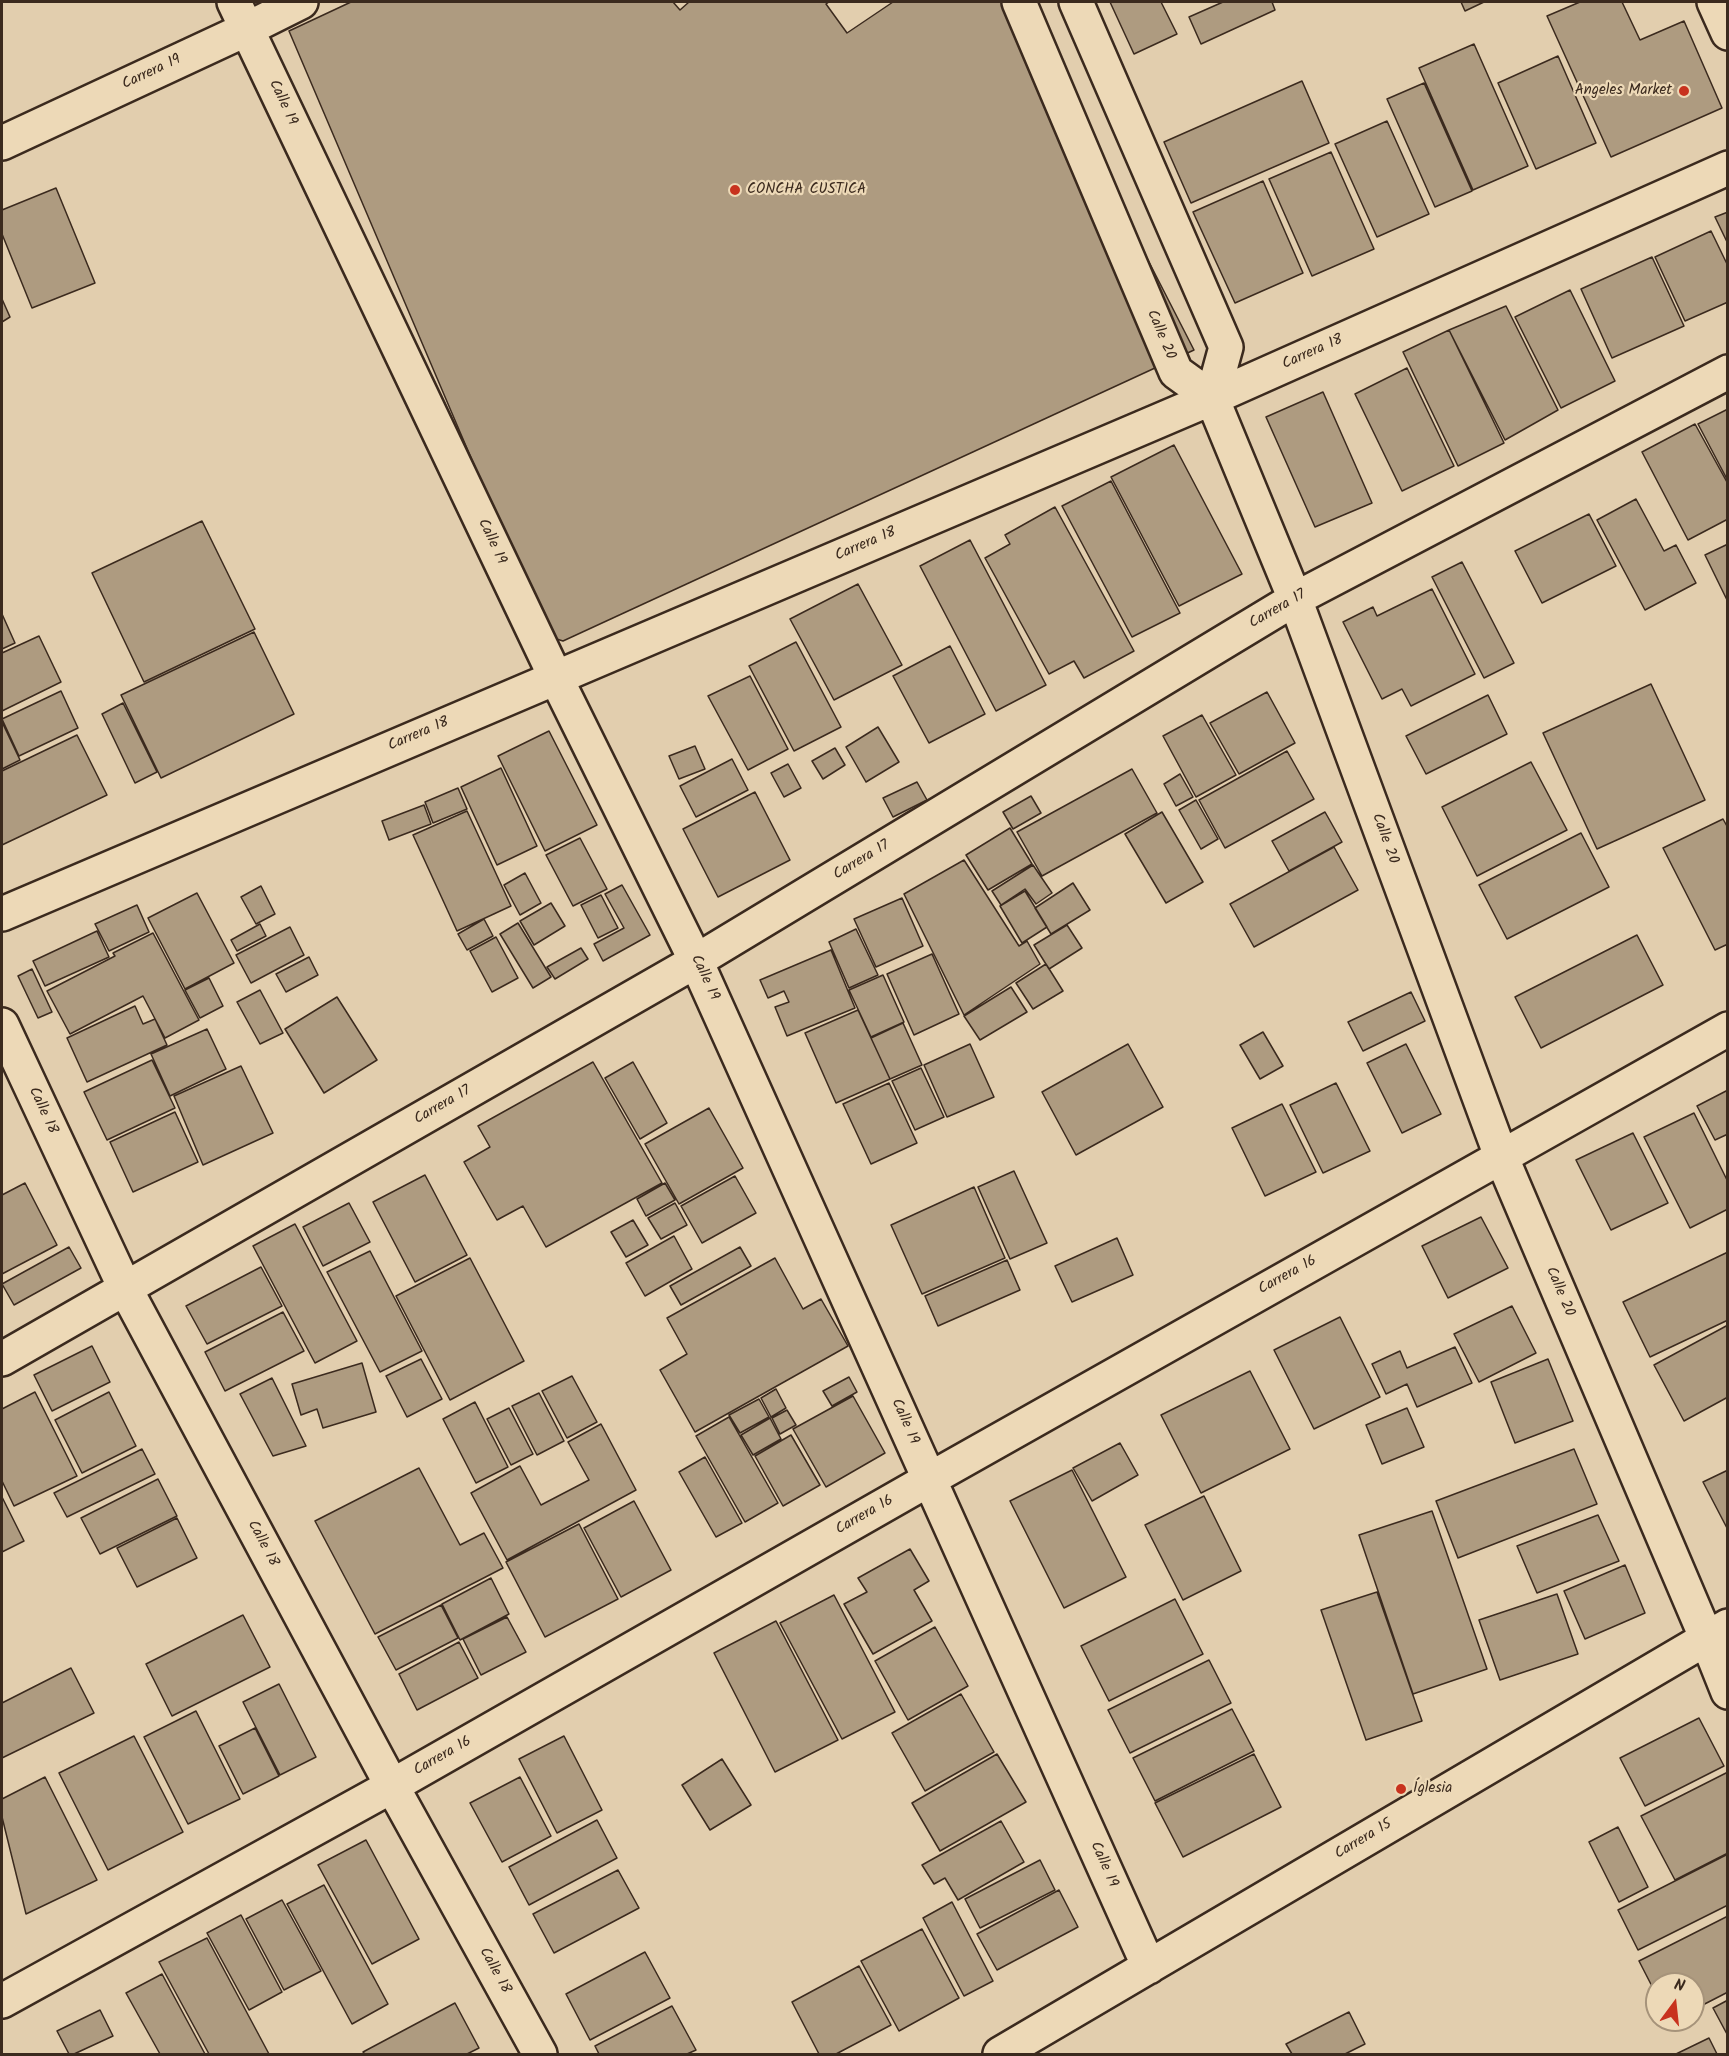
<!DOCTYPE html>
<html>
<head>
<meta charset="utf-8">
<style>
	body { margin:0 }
	#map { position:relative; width:1729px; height:2056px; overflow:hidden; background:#e2ceae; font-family:Kalam,sans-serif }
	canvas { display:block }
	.frame { position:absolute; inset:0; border:3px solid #3b2a1e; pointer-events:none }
	.north { position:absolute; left:1645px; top:1972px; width:60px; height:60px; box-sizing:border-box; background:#edd9b7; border:2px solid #a6937a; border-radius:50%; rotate:15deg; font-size:16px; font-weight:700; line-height:24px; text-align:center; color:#3b2a1e }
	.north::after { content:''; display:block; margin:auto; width:21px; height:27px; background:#c8321e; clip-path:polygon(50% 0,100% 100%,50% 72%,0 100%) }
</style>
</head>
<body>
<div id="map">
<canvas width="1729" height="2056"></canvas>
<div class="frame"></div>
<div class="north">N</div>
</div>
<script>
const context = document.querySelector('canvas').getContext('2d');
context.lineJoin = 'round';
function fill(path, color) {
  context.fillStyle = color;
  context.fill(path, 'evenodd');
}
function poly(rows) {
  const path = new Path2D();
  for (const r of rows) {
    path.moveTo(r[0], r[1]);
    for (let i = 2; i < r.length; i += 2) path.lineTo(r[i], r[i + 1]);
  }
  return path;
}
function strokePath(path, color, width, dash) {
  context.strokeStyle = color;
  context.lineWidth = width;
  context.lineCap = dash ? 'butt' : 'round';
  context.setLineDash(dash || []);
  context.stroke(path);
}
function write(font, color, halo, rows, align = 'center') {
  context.font = font + ' Kalam,sans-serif';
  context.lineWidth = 4.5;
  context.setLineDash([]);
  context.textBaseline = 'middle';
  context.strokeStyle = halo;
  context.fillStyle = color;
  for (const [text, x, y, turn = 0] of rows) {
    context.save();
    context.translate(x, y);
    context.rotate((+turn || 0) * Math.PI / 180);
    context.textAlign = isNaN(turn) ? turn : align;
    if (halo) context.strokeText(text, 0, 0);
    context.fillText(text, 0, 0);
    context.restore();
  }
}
const building = poly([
	[351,2,1016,2,1194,350,563,641,547,636,289,31,351,2],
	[673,2,689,2,680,10,673,2],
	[829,2,893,2,847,33,826,4,829,2],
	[1110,2,1161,2,1177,34,1134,54,1110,2],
	[1223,2,1272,2,1275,10,1201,44,1189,17,1223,2],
	[1461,2,1484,2,1465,11,1461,2],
	[1580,2,1622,2,1640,40,1684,21,1722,108,1611,157,1547,16,1580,2],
	[1474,44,1528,166,1473,190,1419,68,1474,44],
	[1558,56,1596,143,1536,169,1498,83,1558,56],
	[1302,81,1329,143,1191,203,1164,142,1302,81],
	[1424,83,1472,191,1435,207,1387,99,1424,83],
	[1387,121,1429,214,1377,237,1335,144,1387,121],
	[1331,152,1374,249,1312,276,1269,179,1331,152],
	[1263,181,1303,273,1235,303,1193,212,1263,181],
	[56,188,95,283,32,308,2,234,2,210,56,188],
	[1728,212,1728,244,1715,217,1728,212],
	[1711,231,1728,266,1728,302,1685,321,1655,257,1711,231],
	[1652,257,1684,326,1612,358,1581,289,1652,257],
	[1570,290,1615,381,1561,408,1515,317,1570,290],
	[2,299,10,317,2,322,2,299],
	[1506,306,1558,410,1505,440,1449,330,1506,306],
	[1449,330,1504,443,1458,466,1403,352,1449,330],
	[1407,368,1454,466,1402,491,1355,394,1407,368],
	[1323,392,1372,503,1315,527,1266,417,1323,392],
	[1728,409,1728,481,1698,424,1728,409],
	[1695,424,1728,484,1728,519,1688,540,1642,452,1695,424],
	[1174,445,1242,574,1179,606,1111,477,1174,445],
	[1111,481,1180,613,1132,637,1062,506,1111,481],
	[1636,499,1664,551,1676,545,1696,583,1645,610,1597,520,1636,499],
	[1055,507,1134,651,1084,678,1074,661,1049,674,985,558,1010,544,1005,535,1055,507],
	[1589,514,1616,566,1542,603,1515,551,1589,514],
	[202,521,255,629,144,682,92,573,202,521],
	[970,540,1046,685,996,711,920,566,970,540],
	[1728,544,1728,602,1705,555,1728,544],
	[1462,562,1514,663,1484,678,1432,577,1462,562],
	[858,584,902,665,834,700,790,619,858,584],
	[1432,589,1475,674,1411,706,1402,689,1382,699,1343,622,1373,607,1377,616,1432,589],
	[2,614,15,643,2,649,2,614],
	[254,632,294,714,161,778,121,695,254,632],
	[39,636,61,682,2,711,2,653,39,636],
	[796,642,841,727,794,751,749,666,796,642],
	[950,646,985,714,929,743,893,676,950,646],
	[750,676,788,749,748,770,708,696,750,676],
	[1651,684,1705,800,1597,849,1543,733,1651,684],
	[61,691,78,728,19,756,2,719,61,691],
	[1267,692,1295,743,1239,774,1210,723,1267,692],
	[1488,695,1507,734,1426,774,1406,736,1488,695],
	[123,703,157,772,135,783,102,714,123,703],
	[1202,715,1236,775,1196,797,1163,736,1202,715],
	[2,722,20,760,2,769,2,722],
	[878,727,899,762,866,782,846,747,878,727],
	[549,731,597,825,545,851,498,756,549,731],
	[77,735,107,795,2,845,2,771,77,735],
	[695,746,705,769,679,779,669,756,695,746],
	[835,748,845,765,823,779,812,761,835,748],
	[1287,751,1314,799,1225,848,1199,800,1287,751],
	[732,759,748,790,696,817,680,786,732,759],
	[1531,762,1567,830,1477,876,1442,807,1531,762],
	[788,764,801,788,784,797,771,773,788,764],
	[501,768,537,846,497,865,461,787,501,768],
	[1132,769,1157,813,1042,876,1017,832,1132,769],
	[1180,774,1193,797,1176,806,1164,784,1180,774],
	[917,782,927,800,893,817,883,798,917,782],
	[458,788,467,809,433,823,425,802,458,788],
	[755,792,790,860,718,897,683,829,755,792],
	[1031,796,1041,813,1013,829,1003,812,1031,796],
	[1196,800,1218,839,1201,849,1179,810,1196,800],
	[424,805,431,824,389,840,382,821,424,805],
	[467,811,511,906,457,931,413,835,467,811],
	[1162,812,1203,882,1166,903,1125,834,1162,812],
	[1325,812,1342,842,1289,871,1272,841,1325,812],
	[1723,819,1728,828,1728,944,1715,950,1663,848,1723,819],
	[1010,828,1032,864,988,890,966,855,1010,828],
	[1581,833,1609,887,1507,939,1479,885,1581,833],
	[580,838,607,889,573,906,546,855,580,838],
	[1334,847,1358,890,1254,947,1230,904,1334,847],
	[964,860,1019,946,1027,941,1040,964,964,1015,904,894,964,860],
	[1033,865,1052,893,1036,904,1025,889,1001,905,992,891,1033,865],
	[525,873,541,903,520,915,504,885,525,873],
	[1073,883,1090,910,1051,934,1035,908,1073,883],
	[622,885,650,935,603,961,594,944,624,928,605,894,622,885],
	[261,886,275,914,256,924,241,897,261,886],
	[1025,891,1047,927,1022,943,1000,906,1025,891],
	[197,893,234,963,185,989,148,918,197,893],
	[601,895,618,928,598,938,581,905,601,895],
	[902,898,923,946,876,967,854,919,902,898],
	[551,903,565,926,534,945,520,921,551,903],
	[137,905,149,932,109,951,95,924,137,905],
	[484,919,493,936,467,950,458,934,484,919],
	[518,923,551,977,533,988,500,934,518,923],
	[260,924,266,936,237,951,231,940,260,924],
	[1067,925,1082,948,1049,969,1034,945,1067,925],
	[290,927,304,955,251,983,236,955,290,927],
	[856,929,878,975,849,988,829,942,856,929],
	[97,931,109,957,45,986,33,961,97,931],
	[153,933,199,1020,165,1038,143,996,70,1034,47,991,115,956,113,953,153,933],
	[1637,935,1663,985,1541,1048,1515,997,1637,935],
	[496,937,518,978,492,992,470,951,496,937],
	[581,948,588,959,555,979,547,967,581,948],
	[831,950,855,1008,787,1036,775,1007,789,1002,784,991,768,998,760,980,831,950],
	[932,954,959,1014,914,1035,887,974,932,954],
	[309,957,318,975,286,992,276,974,309,957],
	[1046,964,1063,991,1033,1009,1016,983,1046,964],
	[32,969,52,1012,38,1018,18,976,32,969],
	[883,975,904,1022,871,1037,849,990,883,975],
	[209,978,223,1006,200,1018,185,990,209,978],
	[1011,987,1027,1012,980,1040,964,1016,1011,987],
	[260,990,283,1033,260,1044,237,1002,260,990],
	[1411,992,1425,1021,1363,1051,1348,1022,1411,992],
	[337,997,377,1060,324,1093,285,1029,337,997],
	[135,1006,143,1024,155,1019,167,1045,87,1082,67,1038,135,1006],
	[858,1010,890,1079,836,1103,805,1033,858,1010],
	[903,1023,922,1065,890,1079,871,1038,903,1023],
	[207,1029,226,1069,170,1096,151,1054,207,1029],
	[1263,1032,1283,1066,1260,1079,1240,1045,1263,1032],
	[970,1044,994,1097,947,1117,924,1065,970,1044],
	[1128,1044,1163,1107,1076,1155,1042,1092,1128,1044],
	[1406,1044,1441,1114,1402,1133,1367,1063,1406,1044],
	[152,1060,175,1108,107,1140,84,1092,152,1060],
	[593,1062,662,1183,546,1247,523,1206,497,1220,464,1162,490,1147,478,1126,593,1062],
	[633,1062,667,1123,640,1139,605,1078,633,1062],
	[241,1066,273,1133,203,1165,174,1096,241,1066],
	[921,1068,944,1117,915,1130,892,1081,921,1068],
	[889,1083,917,1143,871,1164,843,1104,889,1083],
	[1336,1083,1370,1151,1323,1173,1290,1105,1336,1083],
	[1728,1090,1728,1134,1715,1140,1697,1106,1728,1090],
	[1282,1104,1316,1172,1265,1196,1232,1128,1282,1104],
	[709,1108,743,1168,679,1204,645,1144,709,1108],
	[175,1112,198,1162,133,1192,110,1142,175,1112],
	[1694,1113,1728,1182,1728,1209,1690,1228,1644,1137,1694,1113],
	[1633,1133,1668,1203,1611,1230,1576,1160,1633,1133],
	[1014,1171,1047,1243,1010,1259,978,1187,1014,1171],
	[425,1175,467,1255,415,1282,373,1202,425,1175],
	[735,1176,756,1213,702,1243,681,1206,735,1176],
	[25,1183,57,1245,2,1274,2,1195,25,1183],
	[665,1183,675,1200,646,1216,637,1199,665,1183],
	[974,1187,1005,1258,922,1294,891,1225,974,1187],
	[349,1203,370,1242,323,1266,303,1227,349,1203],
	[675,1203,687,1225,661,1239,648,1218,675,1203],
	[1481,1217,1508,1268,1448,1298,1422,1246,1481,1217],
	[633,1220,648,1245,626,1257,611,1232,633,1220],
	[295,1224,357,1341,315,1363,253,1246,295,1224],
	[674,1236,692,1269,645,1296,626,1263,674,1236],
	[1117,1238,1133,1275,1072,1302,1055,1266,1117,1238],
	[69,1247,81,1268,14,1305,2,1284,69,1247],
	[740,1247,751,1266,681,1305,670,1286,740,1247],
	[370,1251,422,1351,380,1372,327,1272,370,1251],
	[1728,1252,1728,1320,1650,1357,1623,1302,1728,1252],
	[470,1258,524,1361,450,1400,396,1296,470,1258],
	[775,1258,803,1309,821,1299,848,1346,695,1432,660,1370,687,1354,667,1318,775,1258],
	[1007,1260,1020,1290,938,1326,925,1296,1007,1260],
	[261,1267,282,1306,207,1344,186,1306,261,1267],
	[1512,1306,1536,1353,1479,1382,1454,1334,1512,1306],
	[283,1312,304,1351,225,1391,205,1352,283,1312],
	[1340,1317,1380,1397,1314,1429,1274,1350,1340,1317],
	[1728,1325,1728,1397,1684,1421,1654,1365,1728,1325],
	[92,1346,110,1382,52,1411,34,1375,92,1346],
	[1455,1347,1472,1383,1417,1407,1407,1384,1386,1394,1372,1364,1400,1351,1407,1368,1455,1347],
	[421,1359,442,1399,407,1417,386,1376,421,1359],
	[1548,1359,1573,1421,1515,1443,1491,1382,1548,1359],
	[362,1363,376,1412,323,1428,317,1409,301,1415,292,1384,362,1363],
	[1250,1371,1290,1449,1201,1493,1161,1415,1250,1371],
	[572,1376,597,1422,567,1438,542,1391,572,1376],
	[849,1377,857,1392,832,1406,823,1391,849,1377],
	[272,1378,306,1446,273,1456,240,1394,272,1378],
	[776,1389,786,1408,771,1417,761,1398,776,1389],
	[35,1392,77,1476,14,1506,2,1481,2,1409,35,1392],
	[109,1392,136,1446,82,1473,55,1420,109,1392],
	[539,1393,564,1441,537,1455,512,1406,539,1393],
	[853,1396,885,1453,826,1487,793,1429,853,1396],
	[759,1399,769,1417,740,1433,729,1415,759,1399],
	[475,1402,508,1467,476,1483,443,1419,475,1402],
	[509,1408,533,1454,511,1465,487,1419,509,1408],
	[1407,1408,1424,1447,1382,1464,1366,1425,1407,1408],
	[787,1410,796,1425,780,1434,772,1418,787,1410],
	[729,1417,778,1503,745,1522,696,1436,729,1417],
	[770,1418,781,1439,753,1455,741,1435,770,1418],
	[601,1424,636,1490,507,1560,471,1493,520,1466,541,1505,589,1480,568,1442,601,1424],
	[791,1435,820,1485,783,1506,755,1456,791,1435],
	[1120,1443,1138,1475,1092,1501,1073,1468,1120,1443],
	[142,1449,155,1474,67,1517,54,1493,142,1449],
	[1574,1449,1597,1504,1458,1558,1436,1501,1574,1449],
	[705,1457,742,1523,716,1537,679,1472,705,1457],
	[419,1468,460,1545,484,1533,503,1568,375,1634,315,1521,419,1468],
	[1072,1470,1126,1577,1064,1608,1010,1501,1072,1470],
	[1728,1470,1728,1530,1703,1482,1728,1470],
	[158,1479,177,1516,100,1554,81,1518,158,1479],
	[1204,1496,1241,1571,1183,1600,1145,1525,1204,1496],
	[2,1497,24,1541,2,1552,2,1497],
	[634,1501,671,1570,621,1597,584,1528,634,1501],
	[1432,1511,1487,1669,1413,1694,1359,1535,1432,1511],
	[1598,1515,1619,1561,1537,1593,1517,1546,1598,1515],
	[177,1518,197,1558,137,1587,117,1548,177,1518],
	[579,1524,618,1599,545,1637,506,1562,579,1524],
	[910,1549,929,1581,914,1590,932,1621,873,1654,844,1604,867,1592,858,1578,910,1549],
	[1625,1565,1645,1613,1585,1639,1564,1591,1625,1565],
	[491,1578,509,1614,460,1640,442,1604,491,1578],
	[1377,1592,1422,1721,1366,1740,1321,1610,1377,1592],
	[1557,1594,1578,1654,1500,1680,1479,1620,1557,1594],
	[834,1595,895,1712,842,1739,780,1623,834,1595],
	[1175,1599,1203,1654,1109,1701,1081,1646,1175,1599],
	[441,1605,458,1638,396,1670,378,1637,441,1605],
	[243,1615,270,1667,172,1716,146,1664,243,1615],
	[507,1617,526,1652,481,1675,463,1639,507,1617],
	[776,1621,838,1740,775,1772,714,1653,776,1621],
	[935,1627,968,1686,908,1720,875,1661,935,1627],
	[459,1642,478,1678,417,1710,399,1674,459,1642],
	[1209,1660,1231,1703,1130,1753,1108,1710,1209,1660],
	[71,1668,94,1713,2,1758,2,1703,71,1668],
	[279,1684,316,1757,280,1775,243,1702,279,1684],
	[961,1694,994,1752,925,1791,892,1733,961,1694],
	[1232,1709,1254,1751,1155,1801,1133,1758,1232,1709],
	[196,1711,240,1799,188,1824,144,1737,196,1711],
	[1699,1718,1724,1766,1645,1806,1620,1758,1699,1718],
	[255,1728,279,1776,243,1794,219,1746,255,1728],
	[134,1736,183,1832,108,1870,59,1773,134,1736],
	[564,1736,602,1810,557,1833,519,1759,564,1736],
	[997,1754,1026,1802,940,1851,912,1803,997,1754],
	[1254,1754,1281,1807,1183,1857,1155,1803,1254,1754],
	[722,1759,751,1805,710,1830,682,1785,722,1759],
	[1728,1772,1728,1853,1675,1880,1641,1816,1728,1772],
	[45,1777,97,1880,26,1914,2,1817,2,1799,45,1777],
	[520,1777,551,1836,502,1862,470,1803,520,1777],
	[597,1820,617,1858,529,1905,509,1867,597,1820],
	[1001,1821,1024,1862,958,1900,945,1878,934,1884,922,1865,1001,1821],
	[1618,1827,1648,1887,1619,1902,1589,1842,1618,1827],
	[366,1840,419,1939,372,1964,318,1865,366,1840],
	[1728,1854,1728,1905,1638,1950,1618,1910,1728,1854],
	[1040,1860,1055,1890,980,1928,965,1899,1040,1860],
	[618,1870,639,1908,554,1953,533,1914,618,1870],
	[324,1885,388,2004,352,2024,287,1904,324,1885],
	[1059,1890,1078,1927,997,1970,977,1934,1059,1890],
	[282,1900,321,1971,284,1990,246,1919,282,1900],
	[952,1902,993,1981,964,1996,923,1918,952,1902],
	[241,1915,282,1992,249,2010,207,1933,241,1915],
	[1728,1916,1728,1992,1693,2010,1693,1984,1657,1984,1657,1996,1639,1961,1728,1916],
	[922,1929,959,1998,899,2031,861,1961,922,1929],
	[207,1938,269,2054,209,2054,159,1962,207,1938],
	[645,1952,670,1998,590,2040,566,1994,645,1952],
	[859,1966,891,2025,836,2054,819,2054,792,2002,859,1966],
	[162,1974,205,2054,160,2054,126,1993,162,1974],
	[1728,2000,1728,2036,1713,2008,1728,2000],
	[455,2003,479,2048,467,2054,365,2054,363,2052,455,2003],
	[672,2006,696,2050,687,2054,599,2054,595,2046,672,2006],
	[100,2010,113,2036,74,2054,69,2054,57,2031,100,2010],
	[1349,2012,1365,2044,1345,2054,1292,2054,1286,2044,1349,2012],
	[1709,2038,1717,2054,1676,2054,1709,2038]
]);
const minor = poly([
	[234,2,555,676,696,961,1149,1967],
	[1019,2,1176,372,1212,398,1295,599,1501,1156,1706,1637,1728,1692],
	[1076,2,1226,347,1212,398],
	[1714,2,1728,33],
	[2,143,247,29,301,2],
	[2,914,1212,398,1728,168],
	[2,1025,125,1288,392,1786,540,2054],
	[2,1359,696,961,1295,599,1728,372],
	[2,2001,392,1786,930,1479,1728,1029],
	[1000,2054,1728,1626]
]);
const markers = [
	[1684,91,6,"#c8321e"],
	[735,190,6,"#c8321e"],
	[1401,1789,6,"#c8321e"]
];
const streetNames = [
	["Carrera 19",152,73,-25],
	["Calle 19",282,103,65],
	["Calle 20",1160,335,67],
	["Carrera 18",1313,353,-24],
	["Calle 19",491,542,65],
	["Carrera 18",866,545,-23],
	["Carrera 17",1278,610,-30],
	["Carrera 18",419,735,-23],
	["Calle 20",1384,839,70],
	["Carrera 17",862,861,-31],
	["Calle 19",704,978,65],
	["Carrera 17",443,1106,-30],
	["Calle 18",42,1111,65],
	["Carrera 16",1288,1276,-29],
	["Calle 20",1559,1292,67],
	["Calle 19",904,1422,66],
	["Carrera 16",865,1516,-30],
	["Calle 18",262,1544,62],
	["Carrera 16",443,1757,-30],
	["Carrera 15",1364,1840,-31],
	["Calle 19",1103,1865,66],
	["Calle 18",494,1971,61]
];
const poiNames = [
	["Angeles Market",1672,91,"right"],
	["CONCHA CUSTICA",747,190],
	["Íglesia",1413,1789]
];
fill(building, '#ae9b80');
strokePath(building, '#3b2a1e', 1.5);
strokePath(minor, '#3b2a1e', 38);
strokePath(minor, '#edd9b7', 33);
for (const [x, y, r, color] of markers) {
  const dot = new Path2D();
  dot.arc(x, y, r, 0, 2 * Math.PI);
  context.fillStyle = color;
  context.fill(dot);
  strokePath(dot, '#edd9b7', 2);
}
write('15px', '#3b2a1e', '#edd9b7', streetNames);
write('15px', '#3b2a1e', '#edd9b7', poiNames, 'left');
</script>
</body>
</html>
